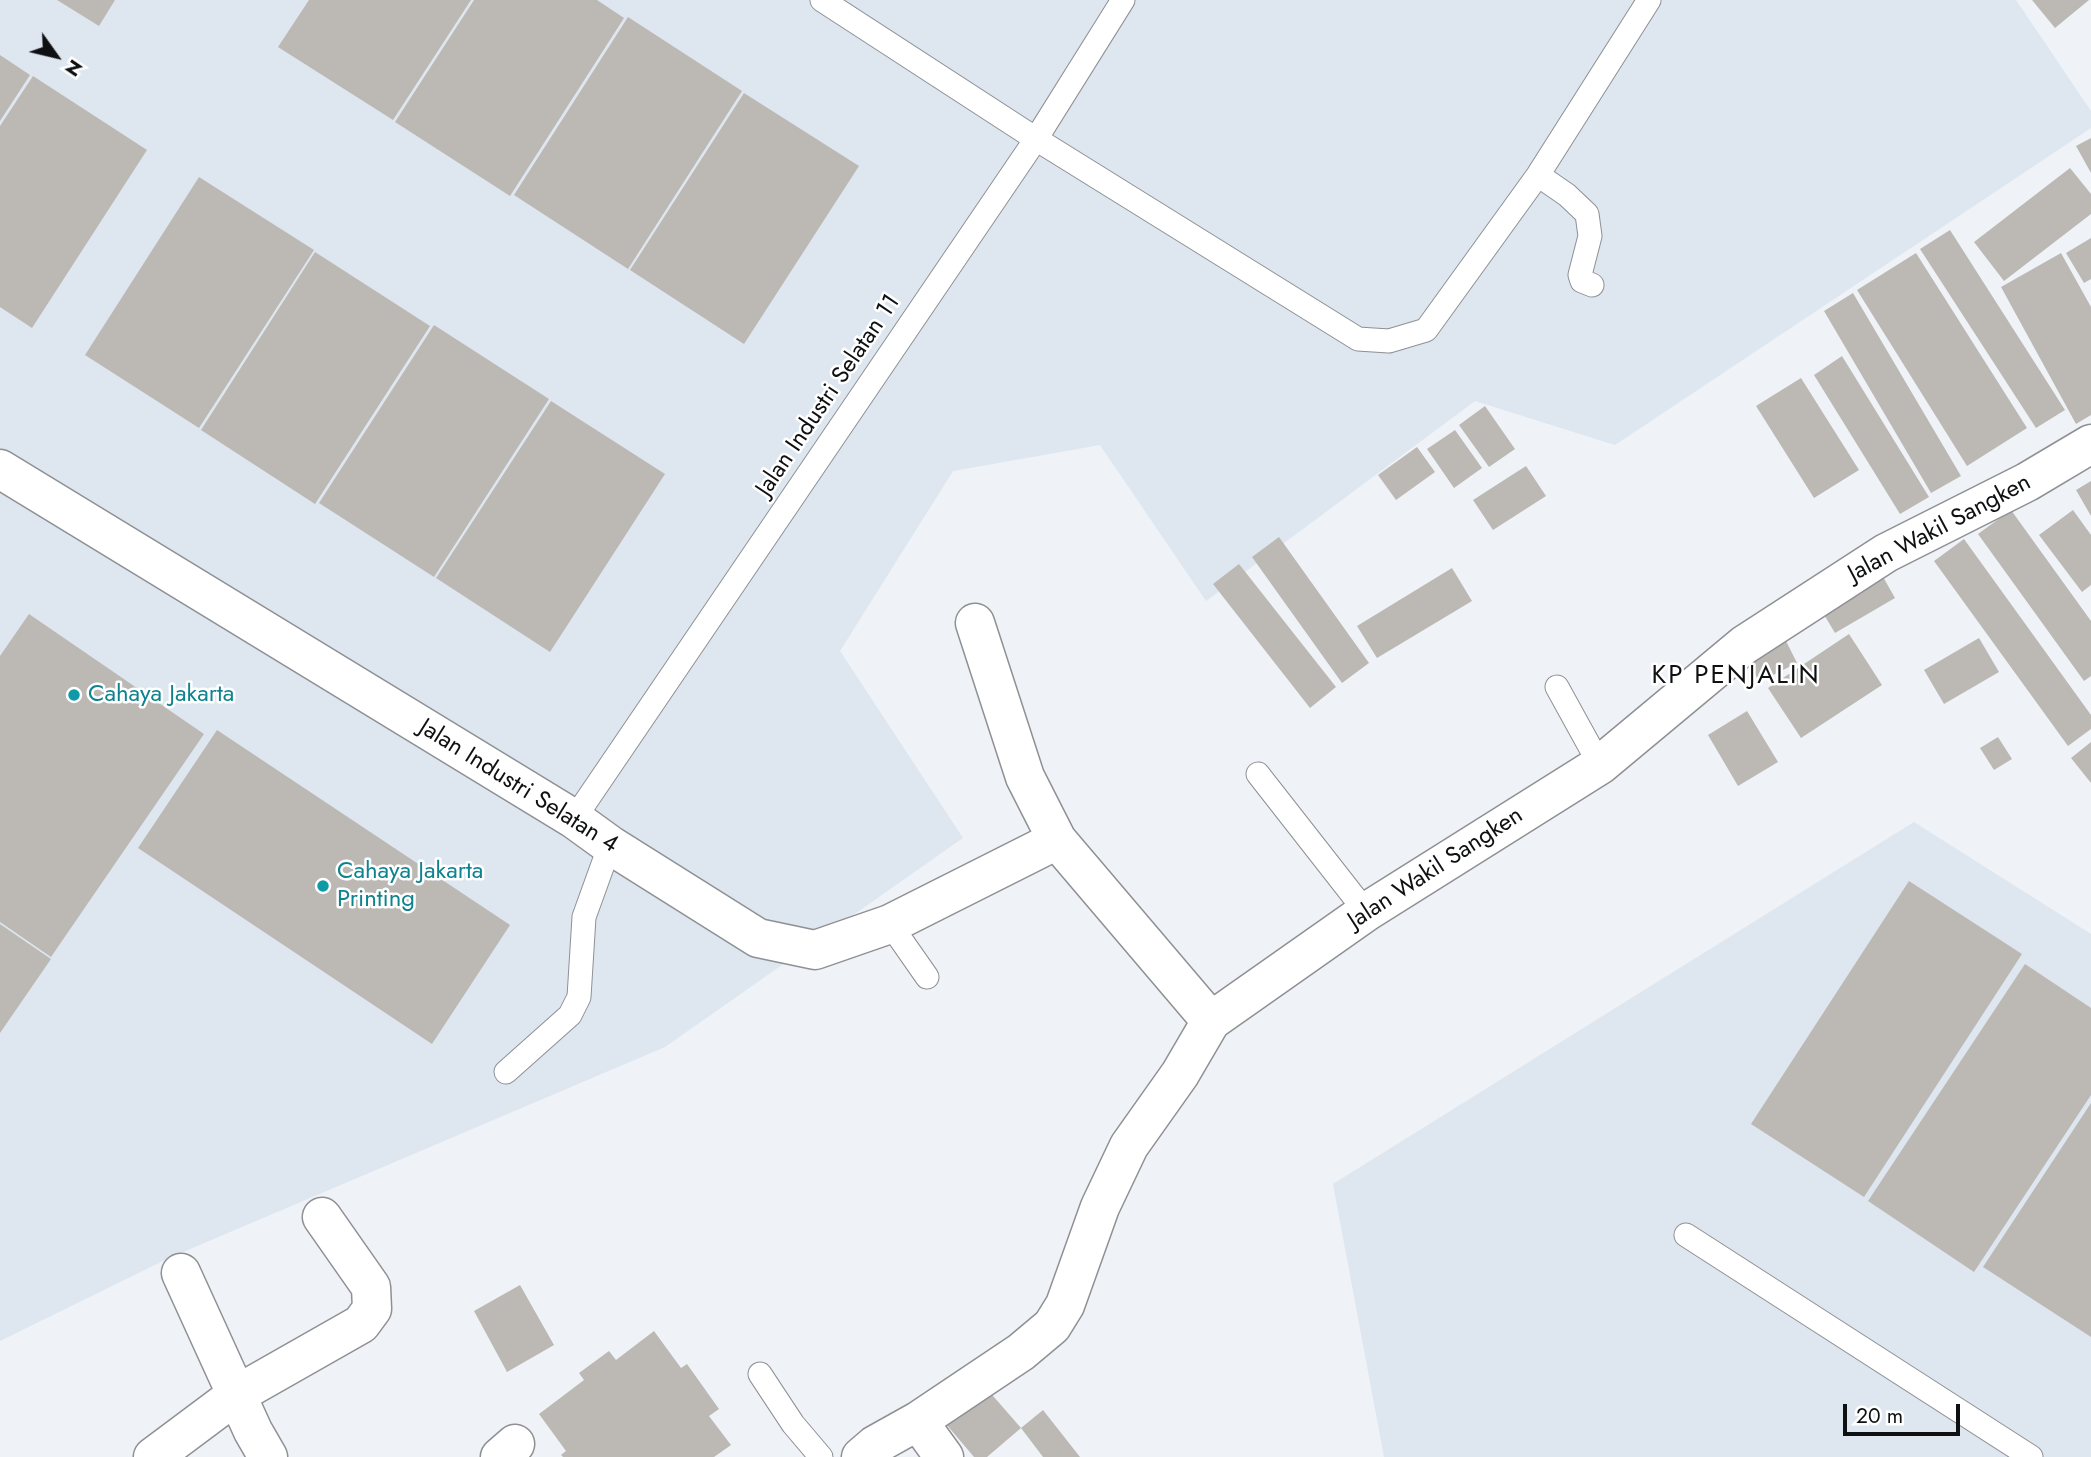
<!DOCTYPE html>
<html>
<head>
<meta charset="utf-8">
<style>
	body { margin:0 }
	#map { position:relative; width:2091px; height:1457px; overflow:hidden; background:#eff2f6; font-family:Jost,sans-serif }
	canvas { display:block }
	.north { position:absolute; left:21px; top:21px; width:70px; height:70px; -webkit-text-stroke:5px #fff; paint-order:stroke; rotate:124deg; font-size:19px; font-weight:700; line-height:28px; text-align:center; color:#0f1011 }
	.north::after { content:''; display:block; margin:auto; width:24px; height:32px; background:#0f1011; clip-path:polygon(50% 0,100% 100%,50% 72%,0 100%) }
	.scale { position:absolute; left:1843px; top:1404px; width:117px; height:32px; box-sizing:border-box; border:4px solid #0f1011; border-top:0; padding-left:9px; font-size:21px; line-height:24px; white-space:nowrap; color:#0f1011; -webkit-text-stroke:5px #fff; paint-order:stroke }
</style>
</head>
<body>
<div id="map">
<canvas width="2091" height="1457"></canvas>
<div class="north">N</div>
<div class="scale">20 m</div>
</div>
<script>
const context = document.querySelector('canvas').getContext('2d');
context.lineJoin = 'round';
function fill(path, color) {
  context.fillStyle = color;
  context.fill(path, 'evenodd');
}
function poly(rows) {
  const path = new Path2D();
  for (const r of rows) {
    path.moveTo(r[0], r[1]);
    for (let i = 2; i < r.length; i += 2) path.lineTo(r[i], r[i + 1]);
  }
  return path;
}
function strokePath(path, color, width, dash) {
  context.strokeStyle = color;
  context.lineWidth = width;
  context.lineCap = dash ? 'butt' : 'round';
  context.setLineDash(dash || []);
  context.stroke(path);
}
function write(font, color, halo, rows, align = 'center') {
  context.font = font + ' Jost,sans-serif';
  context.lineWidth = 5;
  context.setLineDash([]);
  context.textBaseline = 'middle';
  context.strokeStyle = halo;
  context.fillStyle = color;
  for (const [text, x, y, turn = 0] of rows) {
    context.save();
    context.translate(x, y);
    context.rotate((+turn || 0) * Math.PI / 180);
    context.textAlign = isNaN(turn) ? turn : align;
    if (halo) context.strokeText(text, 0, 0);
    context.fillText(text, 0, 0);
    context.restore();
  }
}
const built = poly([
	[0,0,2016,0,2091,111,2091,128,1615,445,1475,401,1206,601,1100,445,953,471,840,651,963,838,665,1047,169,1258,0,1341],
	[1914,822,2091,934,2091,1457,1384,1457,1333,1184]
]);
const building = poly([
	[57,0,115,0,99,26],
	[309,0,471,0,393,120,278,47],
	[474,0,597,0,624,18,510,196,395,122],
	[2032,0,2089,0,2055,28],
	[628,17,742,91,628,269,514,195],
	[0,55,30,75,0,121],
	[33,76,147,150,32,328,0,307,0,126],
	[744,93,859,166,744,344,630,270],
	[2091,138,2091,173,2076,146],
	[2070,168,2091,194,2091,214,2004,281,1974,242],
	[199,177,314,250,199,428,85,355],
	[1950,230,2065,410,2036,428,1920,249],
	[2091,238,2091,279,2084,283,2066,253],
	[315,252,430,326,315,504,201,430],
	[1916,253,2027,428,1967,466,1857,290],
	[2061,253,2091,307,2091,415,2076,424,2001,287],
	[1853,293,1961,476,1931,493,1824,311],
	[434,325,549,399,434,577,319,503],
	[1842,356,1929,497,1900,514,1814,375],
	[1801,378,1859,470,1814,498,1756,406],
	[551,401,665,474,550,652,436,578],
	[1485,406,1515,449,1489,467,1459,425],
	[1455,430,1482,468,1454,488,1427,449],
	[1417,447,1435,472,1396,500,1378,475],
	[1526,466,1546,496,1493,530,1473,500],
	[2091,481,2091,516,2076,490],
	[2011,510,2091,621,2091,676,2084,681,1978,534],
	[2073,510,2091,535,2091,585,2082,592,2039,535],
	[1279,537,1369,663,1342,683,1252,557],
	[1964,539,2091,715,2091,729,2068,746,1934,561],
	[1239,564,1336,687,1310,708,1213,584],
	[1452,568,1472,601,1377,658,1357,626],
	[1878,568,1895,598,1835,633,1817,603],
	[29,614,204,734,51,957,0,922,0,656],
	[1849,634,1882,685,1801,738,1768,688],
	[1783,635,1797,663,1759,682,1745,654],
	[1979,638,1999,672,1944,704,1924,670],
	[1747,711,1778,762,1738,786,1708,735],
	[217,730,510,925,432,1044,138,848],
	[1998,737,2012,759,1994,770,1980,748],
	[2091,742,2091,783,2071,758],
	[1909,881,2022,954,1864,1197,1751,1124],
	[0,924,51,959,0,1033],
	[2025,964,2091,1008,2091,1095,1974,1272,1868,1201],
	[2091,1103,2091,1337,1983,1267],
	[520,1285,554,1345,507,1372,474,1311],
	[654,1331,681,1368,687,1364,719,1409,709,1416,731,1445,714,1457,563,1457,561,1455,566,1451,539,1414,584,1380,579,1373,609,1351,616,1360],
	[987,1389,1021,1428,987,1457,974,1457,946,1424],
	[1043,1410,1080,1457,1043,1457,1021,1428]
]);
const service = poly([
	[822,0,1036,139,1358,339,1389,341,1426,330,1538,175,1649,0],
	[1538,175,1567,195,1587,214,1590,236,1580,275,1582,281,1592,285],
	[1557,687,1600,765],
	[1258,774,1366,912],
	[574,819,1036,139,1123,0],
	[890,924,927,977],
	[506,1072,570,1015,579,997,584,917,610,845],
	[1686,1235,2031,1457],
	[760,1374,793,1424,821,1457]
]);
const minor = poly([
	[0,469,574,819,610,845,758,938,815,950,890,924,1057,840],
	[975,623,1025,777,1057,840,1211,1021],
	[181,1273,253,1431,268,1457],
	[918,1421,944,1457],
	[153,1457,236,1395,361,1324,372,1309,371,1287,322,1217],
	[500,1457,515,1444],
	[861,1457,875,1445,918,1421,1021,1352,1052,1326,1065,1305,1100,1207,1129,1146,1180,1074,1211,1021,1366,912,1600,765,1744,645,1886,553,2027,482,2091,444]
]);
const markers = [
	[74,695,7,"#0f9aa8"],
	[323,886,7,"#0f9aa8"]
];
const streetNames = [
	["Jalan Industri Selatan 11",829,396,-56],
	["Jalan Wakil Sangken",1940,529,-28],
	["Jalan Industri Selatan 4",518,787,32],
	["Jalan Wakil Sangken",1436,869,-33]
];
const cultureNames = [
	["Cahaya Jakarta",88,695],
	["Cahaya Jakarta",337,872],
	["Printing",337,900]
];
const neighbourhoodNames = [
	["KP PENJALIN",1736,677]
];
fill(built, '#dee6ef');
fill(building, '#bcb9b5');
strokePath(service, '#8e9094', 25);
strokePath(minor, '#8e9094', 41);
strokePath(service, '#fff', 23);
strokePath(minor, '#fff', 38);
for (const [x, y, r, color] of markers) {
  const dot = new Path2D();
  dot.arc(x, y, r, 0, 2 * Math.PI);
  context.fillStyle = color;
  context.fill(dot);
  strokePath(dot, '#fff', 2.5);
}
write('24px', '#0f1011', '#fff', streetNames);
write('24px', '#0d838f', '#fff', cultureNames, 'left');
context.letterSpacing = '2px';
write('26px', '#0f1011', '#fff', neighbourhoodNames);
context.letterSpacing = '0px';
</script>
</body>
</html>
